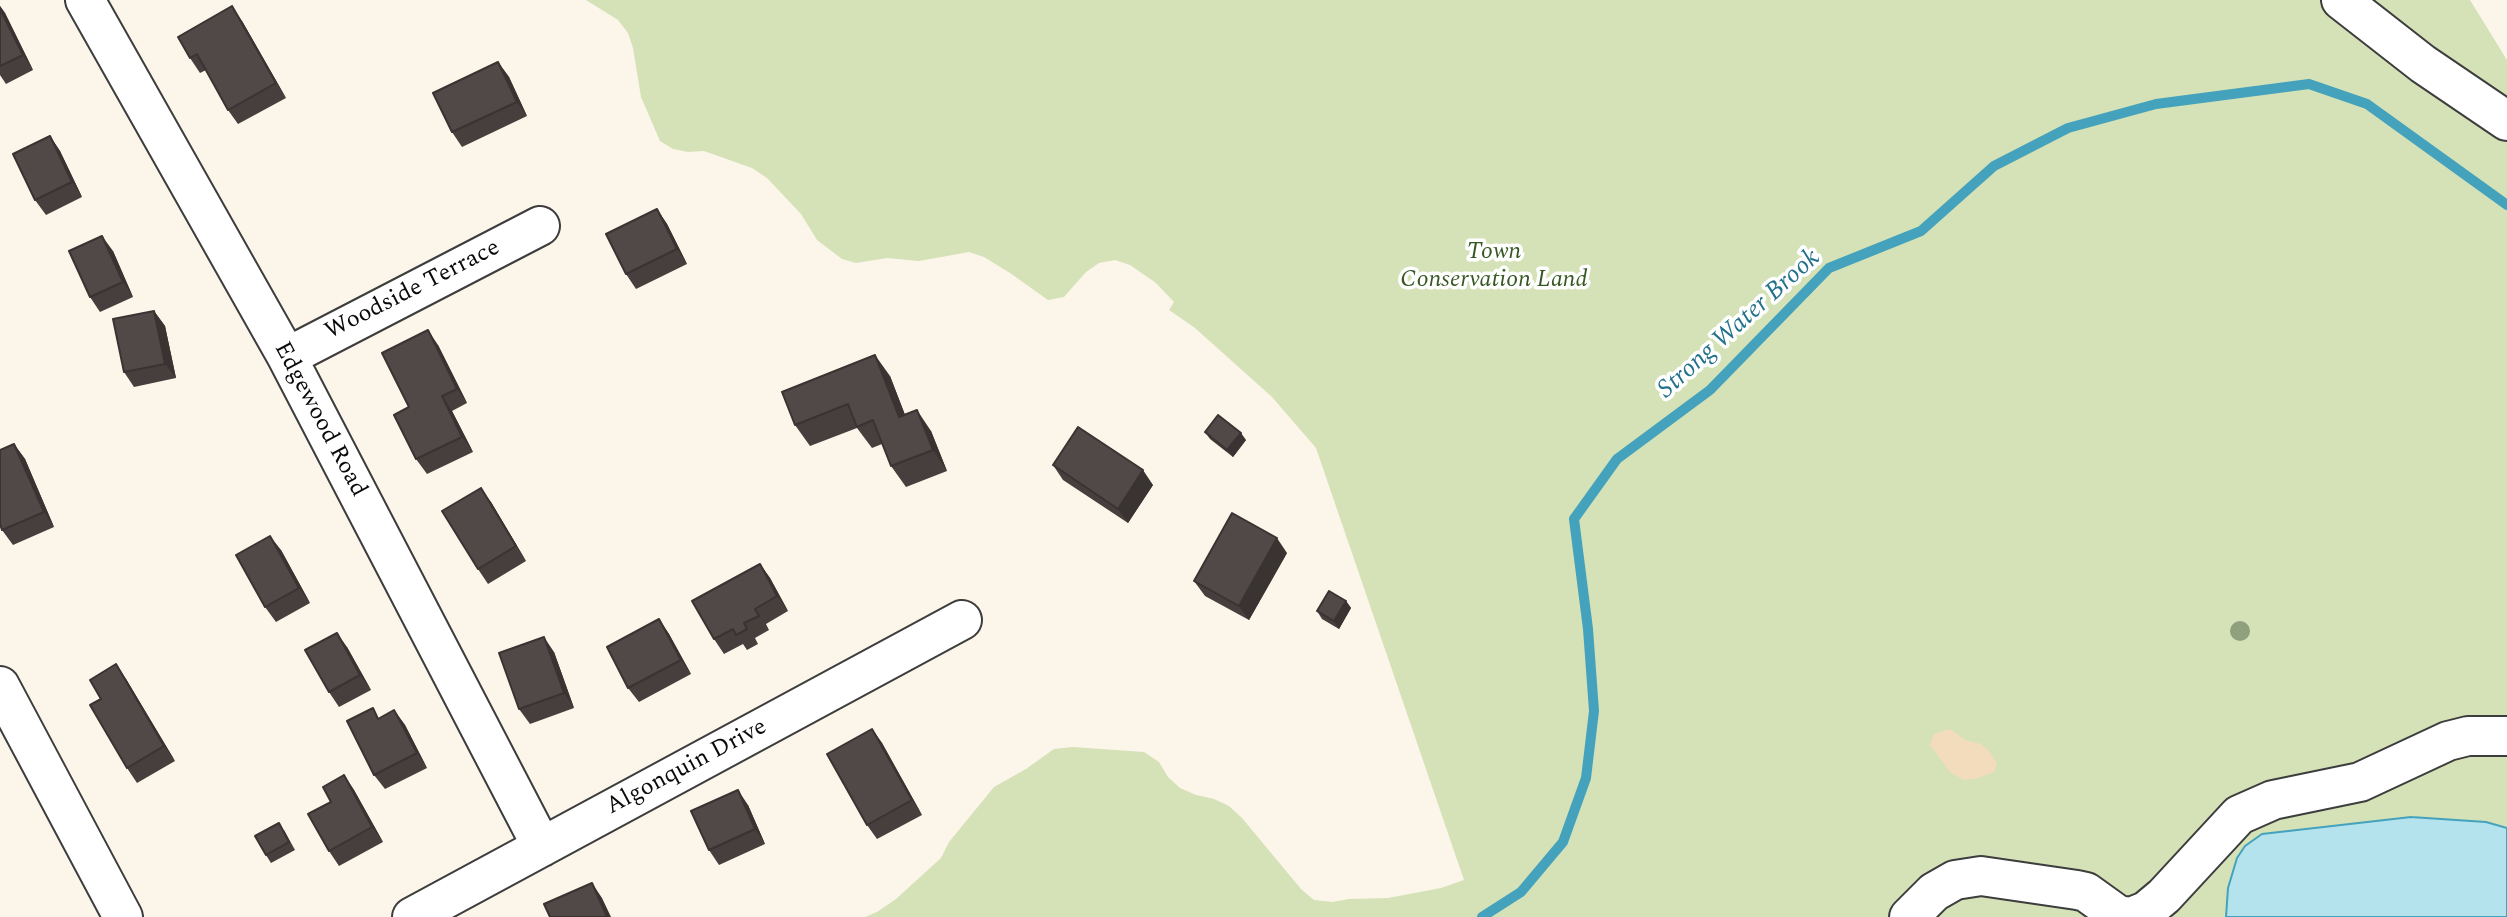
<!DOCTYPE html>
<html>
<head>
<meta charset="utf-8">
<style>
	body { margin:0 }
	canvas { display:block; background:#fcf5e9 }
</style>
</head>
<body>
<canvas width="2507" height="917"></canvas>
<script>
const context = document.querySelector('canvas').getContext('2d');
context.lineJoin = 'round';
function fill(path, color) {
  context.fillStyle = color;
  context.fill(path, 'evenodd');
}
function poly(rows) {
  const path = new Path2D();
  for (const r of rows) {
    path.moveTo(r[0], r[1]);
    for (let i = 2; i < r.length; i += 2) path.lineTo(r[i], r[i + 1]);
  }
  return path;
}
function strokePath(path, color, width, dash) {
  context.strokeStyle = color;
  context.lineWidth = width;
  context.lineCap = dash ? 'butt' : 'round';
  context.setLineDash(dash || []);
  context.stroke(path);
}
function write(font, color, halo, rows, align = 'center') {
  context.font = font + ' Spectral,serif';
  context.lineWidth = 7;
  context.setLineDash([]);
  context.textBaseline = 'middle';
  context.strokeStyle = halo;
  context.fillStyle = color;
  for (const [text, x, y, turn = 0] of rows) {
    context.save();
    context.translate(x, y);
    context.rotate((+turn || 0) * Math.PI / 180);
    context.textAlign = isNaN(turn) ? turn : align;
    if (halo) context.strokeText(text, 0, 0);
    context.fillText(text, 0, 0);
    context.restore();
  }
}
const green = poly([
	[586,0,2470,0,2507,60,2507,917,865,917,877,912,896,899,941,858,949,842,994,787,1026,769,1054,749,1073,747,1144,752,1159,762,1168,777,1180,788,1196,795,1214,799,1229,806,1242,818,1301,889,1314,900,1332,902,1349,899,1388,898,1441,888,1464,880,1316,448,1272,397,1195,328,1169,310,1174,302,1156,283,1130,265,1115,260,1099,263,1086,272,1064,297,1048,300,1010,273,984,257,969,252,919,261,887,258,856,263,842,259,817,240,801,214,767,178,752,168,704,151,688,152,673,149,660,141,641,97,633,48,628,33,618,20]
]);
const sand = poly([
	[1950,729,1965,740,1981,744,1989,751,1997,763,1994,772,1978,778,1964,780,1951,773,1930,745,1934,734]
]);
const water = poly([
	[2411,817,2486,822,2507,828,2507,917,2226,917,2228,888,2237,858,2245,846,2262,834,2411,817]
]);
const stream = poly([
	[1482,917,1521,892,1563,842,1586,778,1594,711,1588,629,1574,519,1617,459,1710,390,1829,268,1921,231,1994,166,2068,128,2156,104,2309,84,2367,104,2507,205]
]);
const minor = poly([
	[85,0,287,357,542,847],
	[2341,0,2423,64,2507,121],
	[287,357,540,226],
	[0,686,123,917],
	[412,917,962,620],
	[1909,917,1934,892,1955,880,1981,876,2077,890,2086,892,2118,915,2131,917,2146,911,2164,896,2239,815,2273,800,2360,782,2448,741,2468,736,2507,736]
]);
const trees = [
	[2240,631]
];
const wall = poly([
	[0,6,5,13,33,70,6,84,0,75],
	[242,21,286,98,238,124,228,110,206,70,200,73,190,58],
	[498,62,509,77,527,116,462,147,452,132],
	[50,136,60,151,82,197,46,215,35,200],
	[657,209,667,224,687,264,636,289,626,274],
	[113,251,133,297,100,312,90,297],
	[154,311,165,326,176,378,134,387,124,372],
	[438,345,467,403,452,411,473,452,427,474,416,459,409,407],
	[890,376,905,415,931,431,947,471,906,487,891,466,882,444,872,448,857,428,810,446,795,425],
	[1205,432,1246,440,1233,457,1210,439],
	[14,444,25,459,54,527,13,545,2,530],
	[1053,465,1153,485,1128,523,1063,480],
	[491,502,526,561,488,584,478,569],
	[281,550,310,603,276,622,265,607],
	[1287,553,1249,620,1205,596,1194,581],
	[760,564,770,578,788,611,766,624,769,630,755,638,758,644,747,650,743,644,724,654,714,639],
	[1346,601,1351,608,1339,629,1322,619,1317,611],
	[659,619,669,634,691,674,639,702,628,688],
	[347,647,371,690,339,707,329,692],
	[554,652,574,708,530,724,519,709],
	[126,679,175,761,137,783,127,768,101,699],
	[394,710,405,725,427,768,385,789,374,775,379,718],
	[872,729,882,743,922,815,877,839,867,825],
	[344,775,354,790,383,842,339,866,329,851,331,802],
	[748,805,765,844,719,865,709,850],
	[284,830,295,850,271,863,266,855]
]);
const shadedWall = poly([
	[0,6,5,13,33,70,23,55,0,9],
	[232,6,242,21,286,98,276,83],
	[498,62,509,77,527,116,517,102],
	[50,136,60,151,82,197,72,182],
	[657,209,667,224,687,264,677,249],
	[102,236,113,251,133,297,123,282],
	[154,311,165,326,176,378,165,364],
	[428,330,438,345,467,403,457,389],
	[875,355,890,376,914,438,899,417],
	[442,396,452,411,473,452,462,437],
	[917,410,931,431,947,471,933,450],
	[1241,433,1246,440,1233,457,1227,450],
	[14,444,25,459,54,527,44,512],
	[1143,470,1153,485,1128,523,1118,509],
	[481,488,491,502,526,561,516,546],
	[270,536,281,550,310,603,299,588],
	[1277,538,1287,553,1249,620,1239,606],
	[760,564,770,578,788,611,777,596],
	[1346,601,1351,608,1339,629,1334,621],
	[659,619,669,634,691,674,681,660],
	[337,633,347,647,371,690,360,675],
	[544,637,554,652,574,708,564,693],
	[116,664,126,679,175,761,164,746],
	[394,710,405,725,427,768,417,753],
	[872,729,882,743,922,815,912,800],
	[344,775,354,790,383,842,372,827],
	[738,790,748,805,765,844,755,829],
	[592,883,602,898,611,917,607,917]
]);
const building = poly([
	[232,6,276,83,228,110,197,54,190,58,178,37,232,6],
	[0,9,23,55,0,66,0,9],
	[498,62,517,102,452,132,433,93,498,62],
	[50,136,72,182,35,200,13,154,50,136],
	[657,209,677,249,626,274,606,234,657,209],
	[102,236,123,282,90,297,69,251,102,236],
	[154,311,165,364,124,372,113,319,154,311],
	[428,330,457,389,442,396,462,437,416,459,394,415,409,407,382,353,428,330],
	[875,355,899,417,917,410,933,450,891,466,873,420,857,427,848,404,795,425,782,392,875,355],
	[1218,415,1241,433,1227,450,1205,432,1218,415],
	[1078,427,1143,470,1118,509,1053,465,1078,427],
	[14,444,44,512,2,530,0,524,0,450,14,444],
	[481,488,516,546,478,569,442,511,481,488],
	[1232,513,1277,538,1239,606,1194,581,1232,513],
	[270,536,299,588,265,607,236,555,270,536],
	[760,564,777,596,755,609,759,616,744,623,747,629,736,635,733,629,714,639,692,601,760,564],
	[1329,591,1346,601,1334,621,1317,611,1329,591],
	[659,619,681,660,628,688,607,647,659,619],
	[337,633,360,675,329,692,305,650,337,633],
	[544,637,564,693,519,709,499,653,544,637],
	[116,664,164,746,127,768,90,705,101,699,90,680,116,664],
	[373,708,378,719,394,710,417,753,374,775,347,721,373,708],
	[872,729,912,800,867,825,827,754,872,729],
	[344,775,372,827,329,851,308,814,331,802,323,787,344,775],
	[738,790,755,829,709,850,691,811,738,790],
	[279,823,289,842,266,855,255,836,279,823],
	[592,883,607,917,550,917,544,904,592,883]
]);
const parkNames = [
	["Town",1494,253],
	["Conservation Land",1494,281]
];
const streetNames = [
	["Woodside Terrace",413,291,-27],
	["Edgewood Road",319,420,62],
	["Algonquin Drive",687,768,-28]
];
const waterNames = [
	["Strong Water Brook",1740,325,-42]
];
fill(green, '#d5e2b8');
fill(sand, '#f3dcbb');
fill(water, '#b4e3ee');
strokePath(water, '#44a2bc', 2);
strokePath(stream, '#44a2bc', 10);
strokePath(minor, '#3d3d3d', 42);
strokePath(minor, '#fff', 38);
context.fillStyle = '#909f7c';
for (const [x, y] of trees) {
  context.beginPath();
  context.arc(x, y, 10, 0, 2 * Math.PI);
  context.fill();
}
fill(wall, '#463f3e');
fill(shadedWall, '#393332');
fill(building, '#514948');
strokePath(building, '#393332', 2);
write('italic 24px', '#385823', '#fff', parkNames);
write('24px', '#0a0a0a', '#fff', streetNames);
write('italic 26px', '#23718b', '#fff', waterNames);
</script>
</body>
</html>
